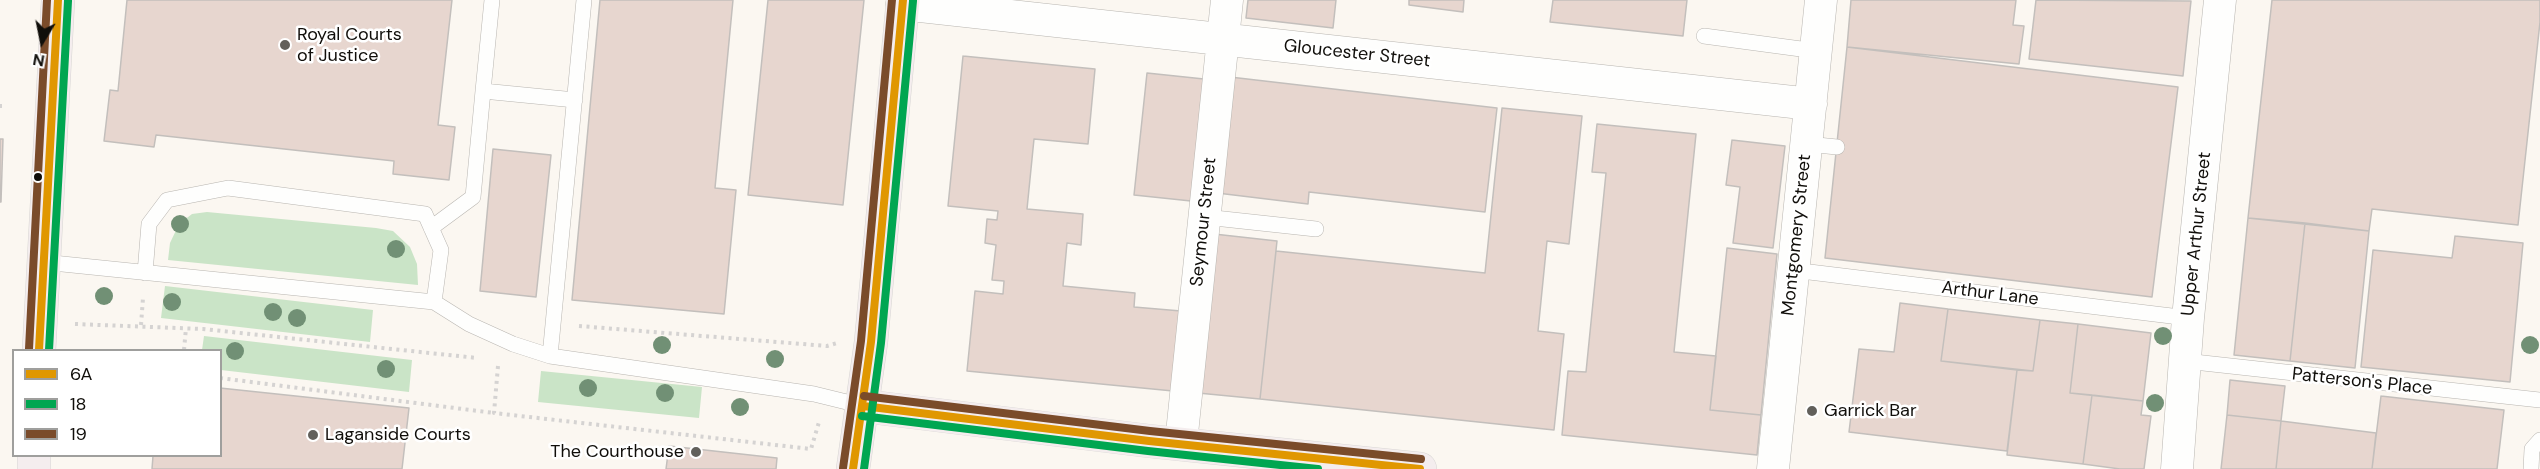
<!DOCTYPE html>
<html>
<head>
<meta charset="utf-8">
<style>
	body { margin:0 }
	#map { position:relative; width:2540px; height:469px; overflow:hidden; background:#fbf7f1; font-family:"DM Sans",sans-serif }
	canvas { display:block }
	.legend { position:absolute; left:12px; top:349px; width:210px; height:108px; box-sizing:border-box; background:#fff; border:2px solid #9f9f9d; margin:0; padding:8px 10px; list-style:none; font-size:18px; color:#100e0a }
	.legend li { display:flex; align-items:center; gap:12px; height:30px }
	.legend b { width:30px; border:2px solid #9f9f9d }
	.north { position:absolute; left:12px; top:12px; width:60px; height:60px; -webkit-text-stroke:4px #fff; paint-order:stroke; rotate:190deg; font-size:16px; font-weight:700; line-height:24px; text-align:center; color:#100e0a }
	.north::after { content:''; display:block; margin:auto; width:21px; height:27px; background:#100e0a; clip-path:polygon(50% 0,100% 100%,50% 72%,0 100%) }
</style>
</head>
<body>
<div id="map">
<canvas width="2540" height="469"></canvas>
<ul class="legend">
<li><b style="height:8px;background:#e09701"></b>6A</li>
<li><b style="height:8px;background:#00a651"></b>18</li>
<li><b style="height:8px;background:#7a4b2a"></b>19</li>
</ul>
<div class="north">N</div>
</div>
<script>
const context = document.querySelector('canvas').getContext('2d');
context.lineJoin = 'round';
function fill(path, color) {
  context.fillStyle = color;
  context.fill(path, 'evenodd');
}
function poly(rows) {
  const path = new Path2D();
  for (const r of rows) {
    path.moveTo(r[0], r[1]);
    for (let i = 2; i < r.length; i += 2) path.lineTo(r[i], r[i + 1]);
  }
  return path;
}
function strokePath(path, color, width, dash) {
  context.strokeStyle = color;
  context.lineWidth = width;
  context.lineCap = dash ? 'butt' : 'round';
  context.setLineDash(dash || []);
  context.stroke(path);
}
function write(font, color, halo, rows, align = 'center') {
  context.font = font + ' "DM Sans",sans-serif';
  context.lineWidth = 5;
  context.setLineDash([]);
  context.textBaseline = 'middle';
  context.strokeStyle = halo;
  context.fillStyle = color;
  for (const [text, x, y, turn = 0] of rows) {
    context.save();
    context.translate(x, y);
    context.rotate((+turn || 0) * Math.PI / 180);
    context.textAlign = isNaN(turn) ? turn : align;
    if (halo) context.strokeText(text, 0, 0);
    context.fillText(text, 0, 0);
    context.restore();
  }
}
const green = poly([
	[207,212,376,228,393,231,410,247,417,264,418,285,168,260,170,243,179,224,192,214],
	[165,286,373,310,370,342,161,318],
	[204,336,412,360,409,392,221,370,220,350,202,350],
	[541,371,702,387,699,418,538,402]
]);
const building = poly([
	[127,0,452,0,438,125,455,127,449,180,393,174,394,161,156,135,154,147,104,141,110,90,118,91,127,0],
	[600,0,733,0,715,188,736,190,724,314,572,300,600,0],
	[768,0,864,0,843,205,748,195,768,0],
	[1248,0,1336,0,1333,28,1246,18,1248,0],
	[1409,0,1464,0,1463,12,1409,5,1409,0],
	[1553,0,1687,0,1683,36,1550,22,1553,0],
	[1851,0,2016,0,2013,25,2024,26,2019,64,1847,47,1851,0],
	[2036,0,2191,1,2183,76,2029,59,2036,0],
	[2272,0,2540,0,2540,22,2518,225,2372,209,2369,231,2248,218,2272,0],
	[1847,47,2178,87,2152,297,1825,258,1847,47],
	[963,56,1095,69,1088,144,1034,139,1027,209,1083,214,1081,245,1067,243,1063,286,1135,293,1134,307,1181,311,1173,391,967,371,975,291,1003,294,1004,281,992,280,996,245,985,243,987,219,997,220,998,211,948,206,963,56],
	[1147,73,1204,79,1191,201,1134,195,1147,73],
	[1230,77,1497,108,1485,212,1309,192,1308,204,1217,193,1230,77],
	[1502,108,1582,116,1569,244,1547,241,1538,331,1564,334,1554,430,1260,399,1276,251,1485,273,1502,108],
	[1597,124,1696,134,1674,352,1716,356,1710,410,1761,415,1757,455,1562,435,1568,371,1586,372,1606,173,1592,172,1597,124],
	[0,139,3,139,1,202,0,202,0,139],
	[1732,140,1785,146,1773,248,1733,243,1740,187,1726,185,1732,140],
	[493,149,551,155,536,297,480,291,493,149],
	[2248,218,2305,223,2290,361,2234,355,2248,218],
	[2305,223,2369,231,2355,368,2290,361,2305,223],
	[1214,234,1277,241,1260,399,1198,393,1214,234],
	[2455,236,2523,243,2510,382,2361,367,2373,250,2452,258,2455,236],
	[1727,248,1777,254,1761,415,1710,410,1727,248],
	[1900,303,1948,309,1941,361,2017,370,2007,451,1849,432,1859,349,1894,352,1900,303],
	[1948,309,2040,320,2033,371,1941,361,1948,309],
	[2040,320,2078,324,2070,393,2092,395,2083,464,2007,455,2017,370,2033,371,2040,320],
	[2078,324,2151,333,2143,401,2070,393,2078,324],
	[2230,380,2285,386,2281,421,2227,415,2230,380],
	[220,388,409,408,402,469,152,469,153,456,220,456,220,388],
	[2092,395,2143,401,2141,415,2151,416,2144,469,2120,469,2083,464,2092,395],
	[2381,396,2504,410,2497,469,2372,469,2381,396],
	[2227,415,2281,421,2276,469,2221,469,2227,415],
	[2281,421,2376,433,2372,469,2276,469,2281,421],
	[669,446,777,458,776,469,666,469,669,446]
]);
const path = poly([
	[0,106,2,106],
	[75,324,203,329,477,358],
	[141,325,143,298],
	[579,326,827,346,837,343],
	[184,350,186,328],
	[498,366,494,413,811,449,819,422],
	[220,378,494,413]
]);
const service = poly([
	[1704,36,1816,51],
	[483,91,492,0],
	[1807,144,1837,147],
	[1205,217,1316,229],
	[431,228,473,197,483,91,575,100],
	[43,262,434,302,469,324,513,344,550,356,814,394,863,406],
	[1793,270,2188,318],
	[145,273,149,224,167,200,228,188,425,214,441,250,434,302],
	[550,356,584,0],
	[2185,361,2540,400],
	[2531,469,2532,449,2540,440]
]);
const minor = poly([
	[902,4,1811,104],
	[1181,443,1227,0],
	[1773,469,1821,0],
	[2177,469,2188,318,2220,0]
]);
const primary = poly([
	[39,350,58,0],
	[863,406,1149,441,1420,469],
	[34,469,34,456],
	[853,469,871,342,903,0]
]);
const bus1 = poly([
	[39,350,58,0],
	[863,406,1149,441,1420,469],
	[853,469,871,342,903,0]
]);
const bus2 = poly([
	[49,350,68,1],
	[862,416,1148,451,1318,469],
	[864,469,881,343,913,1]
]);
const bus3 = poly([
	[29,349,47,0],
	[864,396,1150,431,1421,459],
	[843,468,861,341,892,0]
]);
const trees = [
	[180,224],
	[396,249],
	[104,296],
	[172,302],
	[273,312],
	[297,318],
	[2163,336],
	[662,345],
	[2530,345],
	[235,351],
	[775,359],
	[386,369],
	[588,388],
	[665,393],
	[2155,403],
	[740,407]
];
const markers = [
	[285,45,6,"#62605b"],
	[38,177,5,"#100e0a"],
	[1812,411,6,"#62605b"],
	[313,435,6,"#62605b"],
	[696,452,6,"#62605b"]
];
const poiNames = [
	["Royal Courts",297,35],
	["of Justice",297,56],
	["Garrick Bar",1824,411],
	["Laganside Courts",325,435],
	["The Courthouse",684,452,"right"]
];
const streetNames = [
	["Gloucester Street",1357,54,6],
	["Seymour Street",1204,222,-84],
	["Upper Arthur Street",2197,234,-84],
	["Montgomery Street",1797,235,-84],
	["Arthur Lane",1990,294,7],
	["Patterson's Place",2362,382,6]
];
fill(green, '#cae4c7');
fill(building, '#e7d6cf');
strokePath(building, '#c3bfbc', 1.5);
strokePath(service, '#b8b5b0', 16);
strokePath(minor, '#b8b5b0', 33);
strokePath(primary, '#d7d5d3', 34);
strokePath(path, '#d5d3d2', 4, [3, 4.5]);
strokePath(service, '#fefefd', 15);
strokePath(minor, '#fefefd', 32);
strokePath(primary, '#f4edee', 33);
strokePath(bus1, '#e09701', 8);
strokePath(bus2, '#00a651', 8);
strokePath(bus3, '#7a4b2a', 8);
context.fillStyle = '#719075';
for (const [x, y] of trees) {
  context.beginPath();
  context.arc(x, y, 9, 0, 2 * Math.PI);
  context.fill();
}
for (const [x, y, r, color] of markers) {
  const dot = new Path2D();
  dot.arc(x, y, r, 0, 2 * Math.PI);
  context.fillStyle = color;
  context.fill(dot);
  strokePath(dot, '#fff', 2);
}
write('18px', '#100e0a', '#fff', poiNames, 'left');
write('18px', '#100e0a', '#fff', streetNames);
</script>
</body>
</html>
